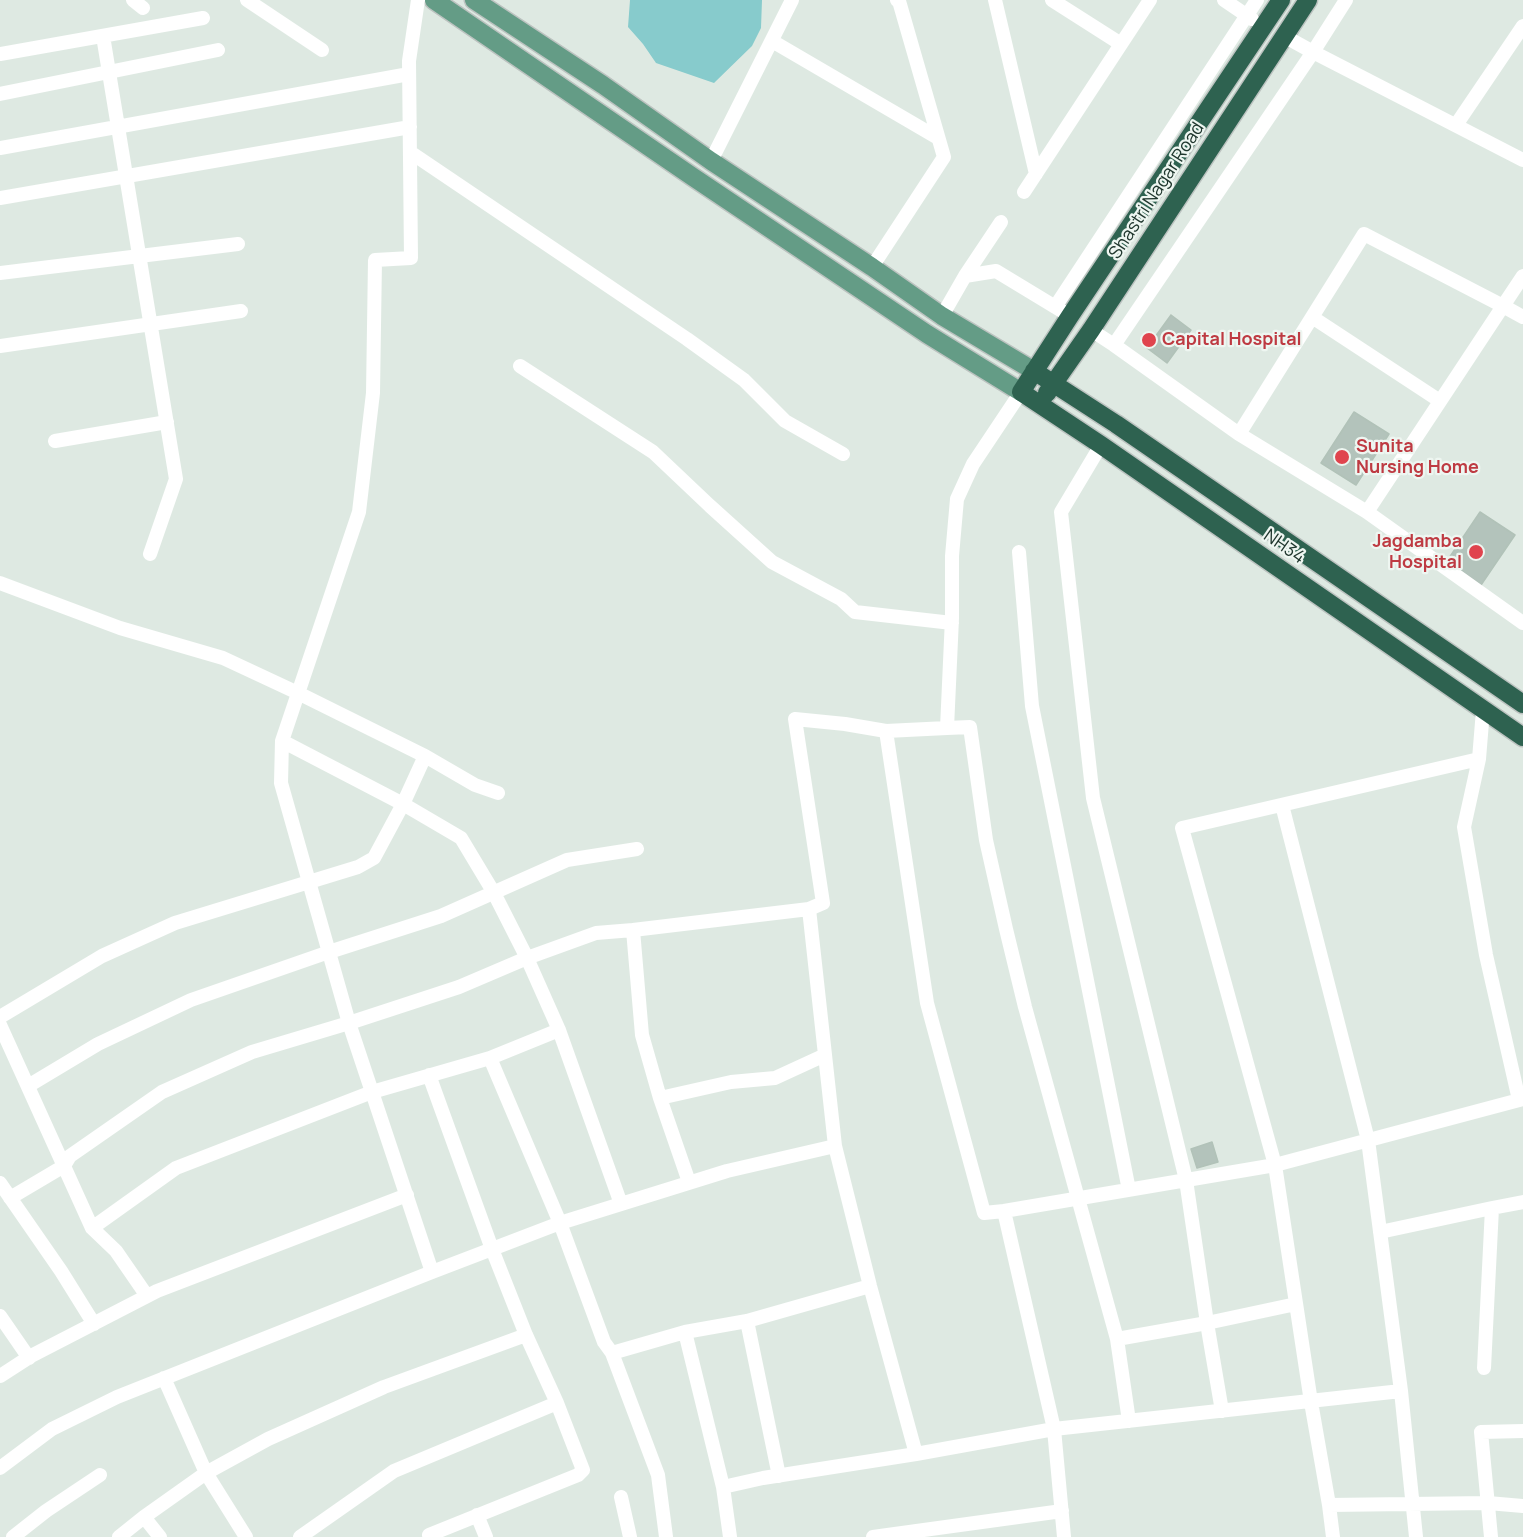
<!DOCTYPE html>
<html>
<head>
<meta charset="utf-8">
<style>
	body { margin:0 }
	canvas { display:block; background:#dee9e2 }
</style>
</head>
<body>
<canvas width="1523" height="1537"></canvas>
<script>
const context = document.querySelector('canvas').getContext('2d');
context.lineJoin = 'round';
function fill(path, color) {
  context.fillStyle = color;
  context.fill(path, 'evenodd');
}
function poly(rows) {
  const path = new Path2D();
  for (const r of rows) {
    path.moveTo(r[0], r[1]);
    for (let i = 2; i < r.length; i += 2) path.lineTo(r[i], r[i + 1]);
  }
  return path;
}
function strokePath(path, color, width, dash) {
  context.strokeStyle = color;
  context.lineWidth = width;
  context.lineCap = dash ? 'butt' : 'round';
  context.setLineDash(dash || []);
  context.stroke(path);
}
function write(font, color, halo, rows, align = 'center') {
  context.font = font + ' Manrope,sans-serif';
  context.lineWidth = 4.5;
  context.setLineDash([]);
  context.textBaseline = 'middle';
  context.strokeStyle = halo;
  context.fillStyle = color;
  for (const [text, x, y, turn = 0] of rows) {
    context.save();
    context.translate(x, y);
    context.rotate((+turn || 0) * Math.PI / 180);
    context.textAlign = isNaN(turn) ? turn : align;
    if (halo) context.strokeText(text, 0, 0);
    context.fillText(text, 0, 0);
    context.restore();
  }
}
const water = poly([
	[630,0,762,0,761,28,752,46,714,83,656,63,643,44,628,27]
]);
const building = poly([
	[1171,315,1191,330,1167,363,1147,348,1171,315],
	[1354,412,1389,434,1356,485,1321,463,1354,412],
	[1480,512,1515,535,1481,585,1447,561,1480,512],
	[1212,1142,1218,1162,1197,1168,1191,1149,1212,1142]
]);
const street = poly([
	[133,0,143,8],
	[247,0,322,50],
	[418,0,409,61,411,258,375,260,373,393,359,512,282,741,281,783,349,1023,432,1272],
	[995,0,1036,174],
	[1052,0,1121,44],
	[1224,0,1252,19],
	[1346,0,1313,52,1523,160],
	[103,36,176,479,150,554],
	[1284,36,1313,52,1114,345,1239,434,1367,512,1523,623],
	[772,41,938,138],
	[0,54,203,18],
	[0,94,218,50],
	[1456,125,1523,26],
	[0,148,409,74],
	[410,152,687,339,744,380,785,421,843,454],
	[711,161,792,0],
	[1024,192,1150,0],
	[0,198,410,127],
	[872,267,944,157,899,1,897,0],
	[0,273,238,244],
	[965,276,996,271,1062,311],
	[1523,276,1503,306,1523,317],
	[1055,307,1257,0],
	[942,316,965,276,1001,222],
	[1312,317,1440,401],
	[1091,330,1114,345],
	[0,346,241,311],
	[520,366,653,452,710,506,772,562,841,599,855,612,952,623],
	[1239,434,1364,234,1503,306,1367,512],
	[55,441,167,422],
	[1101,445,1061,512,1093,798,1186,1180,1207,1323,1222,1411],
	[1019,552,1032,706,1129,1190],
	[0,583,120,628,223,658,298,693,425,756,475,785,498,793],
	[1483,710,1479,759,1464,827,1486,955,1519,1100],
	[947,728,970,727,986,840,1006,929,1025,1007,1117,1339,1129,1421],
	[886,731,927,1003,984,1213,1004,1211],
	[282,741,403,804,461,838,494,893,527,958,559,1030,621,1204],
	[1282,805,1368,1140,1401,1391,1416,1537],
	[809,909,835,1146,870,1286,916,1454],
	[633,930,809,909,823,903,795,719,845,724,886,731,947,728,952,618,952,556,957,499,973,464,1021,392],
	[0,1017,102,956,175,923,358,867,374,858,403,804,425,756],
	[0,1025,92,1228,116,1251,147,1296],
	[490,1058,560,1223,604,1342,612,1353,658,1475,666,1537],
	[28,1086,98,1044,191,1000,329,952,441,916,567,860,637,849],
	[660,1098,731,1082,775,1078,825,1055],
	[0,1183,61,1271,94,1324],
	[10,1198,64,1166,70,1156,162,1092,252,1052,349,1023,459,987,527,958,596,933,633,930,642,1035,660,1098,689,1182],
	[92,1228,176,1168,372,1092,490,1058,559,1030],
	[1380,1232,1492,1208],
	[0,1316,29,1358],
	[747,1321,779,1476],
	[685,1332,723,1487,730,1537],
	[1117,1339,1207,1323,1296,1304],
	[612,1353,685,1332,747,1321,870,1286],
	[1484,1368,1492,1208,1523,1202],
	[0,1376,31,1356,157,1291,407,1195],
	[164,1378,206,1473,246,1537],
	[0,1468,52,1429,117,1397,432,1272,560,1223,727,1171,835,1146],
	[723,1487,763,1478,916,1454,1054,1429,1401,1391],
	[621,1497,630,1537],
	[1329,1505,1488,1503,1523,1506],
	[477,1515,486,1537],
	[144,1517,160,1537],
	[429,1535,578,1475,583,1470,557,1403,526,1335,492,1249,429,1075],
	[13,1537,46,1511,100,1475],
	[119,1537,144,1517,206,1473,268,1439,384,1387,526,1335],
	[300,1537,394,1471,557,1403],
	[873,1537,1062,1511],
	[1064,1537,1054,1429,1004,1211,1275,1165,1523,1099],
	[1333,1537,1329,1505,1311,1402,1275,1165,1182,828,1479,759],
	[1491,1537,1481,1432,1523,1431]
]);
const primary = poly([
	[434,0,693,177,927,334,1021,392],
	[474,0,603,85,711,161,872,267,942,316,1034,371]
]);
const highway = poly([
	[1281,0,1070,316,1021,392,1101,445,1523,737],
	[1034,371,1116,424,1523,704],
	[1047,393,1091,330,1308,0]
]);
const markers = [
	[1149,340,8,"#e0444e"],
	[1342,457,8,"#e0444e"],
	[1476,552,8,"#e0444e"]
];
const streetNames = [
	["Shastri Nagar Road",1157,191,-57],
	["NH34",1284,547,35]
];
const healthNames = [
	["Capital Hospital",1162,340],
	["Sunita",1356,447],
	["Nursing Home",1356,468],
	["Jagdamba",1462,542,"right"],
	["Hospital",1462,563,"right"]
];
fill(water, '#87cbcc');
fill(building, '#b3c3bb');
strokePath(building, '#b1c2b8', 1.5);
strokePath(primary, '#bcc3c0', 21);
strokePath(highway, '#bcc3c0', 21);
strokePath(street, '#fff', 14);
strokePath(primary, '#649c86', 18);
strokePath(highway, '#2e6250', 18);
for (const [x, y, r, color] of markers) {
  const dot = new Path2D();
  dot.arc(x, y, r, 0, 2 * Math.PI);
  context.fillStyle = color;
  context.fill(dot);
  strokePath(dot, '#eef6f1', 2);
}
write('18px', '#20372e', '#eef6f1', streetNames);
write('bold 18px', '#be3a42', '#eef6f1', healthNames, 'left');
</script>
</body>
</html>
